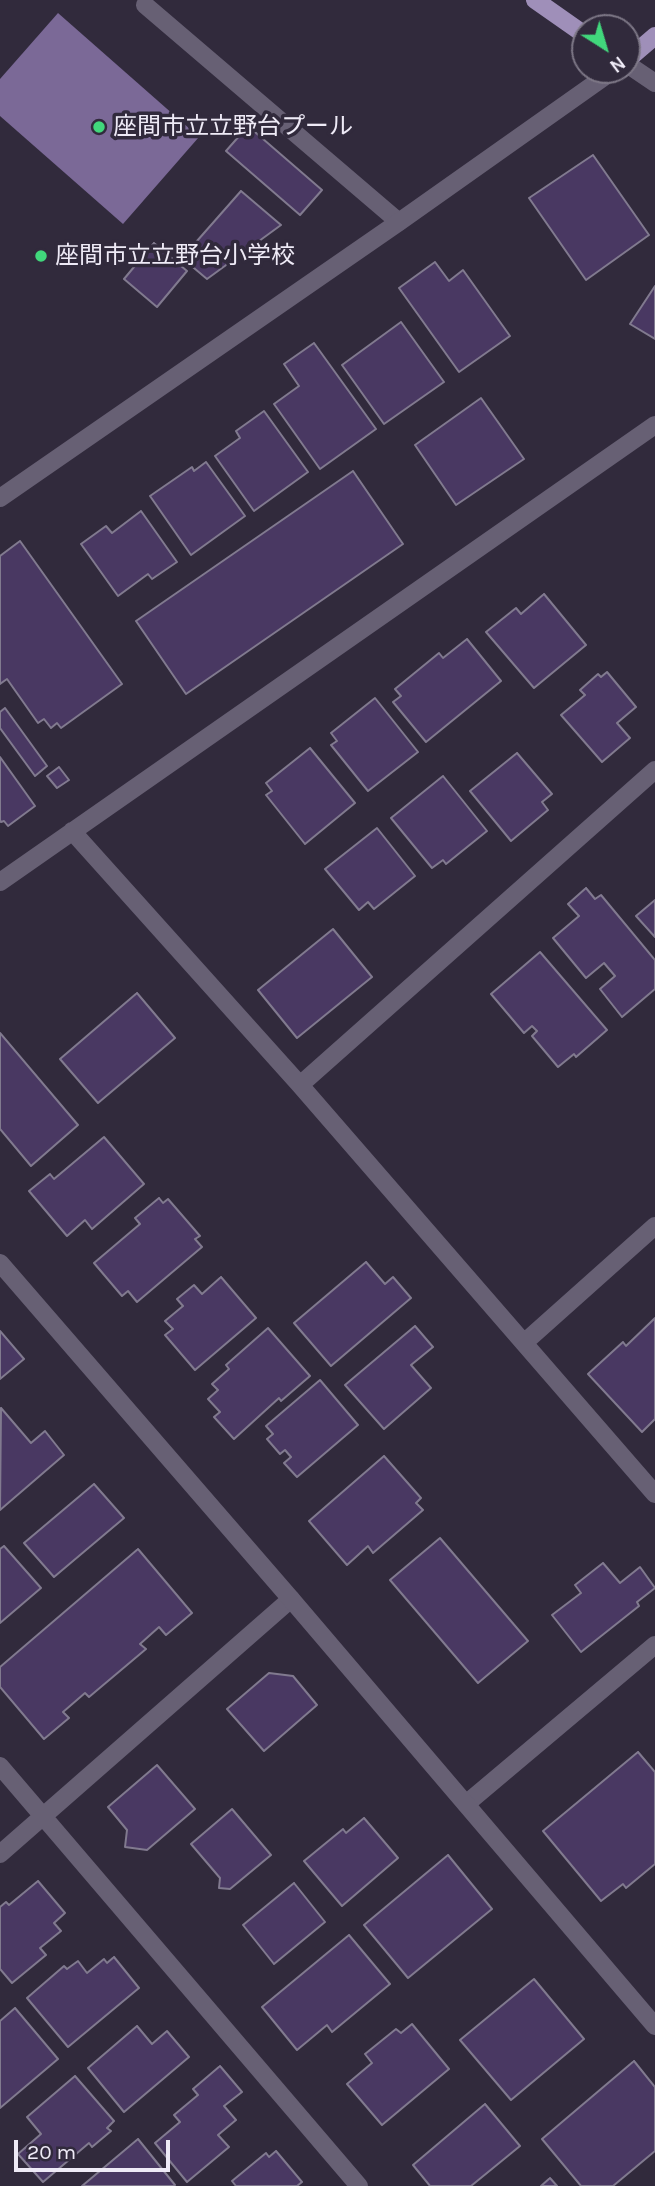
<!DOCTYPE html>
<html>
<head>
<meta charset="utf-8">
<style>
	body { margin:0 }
	#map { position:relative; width:655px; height:2186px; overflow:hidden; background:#312a3c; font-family:Karla,sans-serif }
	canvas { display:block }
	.north { position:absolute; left:571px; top:14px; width:70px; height:70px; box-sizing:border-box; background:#312a3c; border:2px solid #7d7786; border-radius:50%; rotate:143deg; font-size:19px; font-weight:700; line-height:28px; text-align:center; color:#eeeaf6 }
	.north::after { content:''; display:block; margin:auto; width:24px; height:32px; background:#41d77c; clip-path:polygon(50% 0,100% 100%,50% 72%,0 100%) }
	.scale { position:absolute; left:14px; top:2140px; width:156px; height:32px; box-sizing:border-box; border:4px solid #eeeaf6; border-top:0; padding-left:9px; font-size:21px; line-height:24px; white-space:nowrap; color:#eeeaf6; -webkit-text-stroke:5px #312a3c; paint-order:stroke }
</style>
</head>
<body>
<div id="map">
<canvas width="655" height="2186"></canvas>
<div class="north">N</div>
<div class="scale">20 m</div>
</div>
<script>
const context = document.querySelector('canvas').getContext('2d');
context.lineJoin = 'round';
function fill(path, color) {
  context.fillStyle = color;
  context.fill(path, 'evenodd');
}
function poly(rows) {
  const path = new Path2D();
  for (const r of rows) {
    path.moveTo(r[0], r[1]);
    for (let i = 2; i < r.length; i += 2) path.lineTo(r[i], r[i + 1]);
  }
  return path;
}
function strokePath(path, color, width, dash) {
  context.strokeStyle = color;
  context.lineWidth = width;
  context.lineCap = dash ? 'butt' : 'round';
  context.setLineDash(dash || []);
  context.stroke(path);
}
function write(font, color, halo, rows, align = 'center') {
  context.font = font + ' Karla,"Noto Sans JP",sans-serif';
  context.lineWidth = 7;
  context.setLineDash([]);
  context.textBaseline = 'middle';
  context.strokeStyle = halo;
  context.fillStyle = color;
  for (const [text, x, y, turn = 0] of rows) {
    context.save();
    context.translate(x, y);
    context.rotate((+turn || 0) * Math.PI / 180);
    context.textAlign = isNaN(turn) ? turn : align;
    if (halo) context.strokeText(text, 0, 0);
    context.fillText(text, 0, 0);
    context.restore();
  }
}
const water = poly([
	[58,13,199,137,123,224,0,116,0,79]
]);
const building = poly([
	[248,126,322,190,300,215,226,151,248,126],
	[593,155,649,235,586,280,529,198,593,155],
	[241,191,281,225,207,279,182,258,241,191],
	[154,243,187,271,157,307,124,279,154,243],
	[435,262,449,281,463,270,510,336,459,372,399,288,435,262],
	[655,286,655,339,630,324,655,286],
	[401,322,444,382,384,424,342,365,401,322],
	[314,343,376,429,320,469,274,404,299,386,284,364,314,343],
	[481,398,524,459,456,505,415,445,481,398],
	[264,411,308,472,254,511,215,456,240,438,236,431,264,411],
	[206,462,245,516,191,555,150,496,192,467,194,471,206,462],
	[353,471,403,544,186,694,136,621,353,471],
	[141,511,177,562,152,579,148,574,118,596,81,544,106,526,112,533,141,511],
	[20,541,122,684,61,728,57,723,51,728,44,719,38,723,7,679,0,684,0,556,20,541],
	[544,594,586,645,534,688,486,632,516,608,521,614,544,594],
	[467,639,501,681,426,742,393,702,401,696,395,689,439,653,443,658,467,639],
	[607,672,636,707,617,723,630,738,602,762,561,715,585,695,580,690,598,674,601,677,607,672],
	[375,698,418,752,368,791,331,745,337,741,331,733,375,698],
	[5,708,47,766,35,776,0,728,0,712,5,708],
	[310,748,355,803,305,844,266,795,272,791,266,783,310,748],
	[517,753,552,794,542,802,548,810,511,841,470,791,517,753],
	[0,757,35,806,8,826,4,821,1,822,0,820,0,757],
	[59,767,69,780,57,788,47,776,59,767],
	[443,776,487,831,446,864,443,860,432,868,391,818,443,776],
	[377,828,415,876,374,909,368,902,359,910,325,869,377,828],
	[586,888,595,899,601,895,655,960,655,989,622,1017,600,989,615,976,604,963,586,978,553,938,579,916,568,904,586,888],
	[655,900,655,937,636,916,655,900],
	[333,929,372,977,297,1038,258,990,333,929],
	[540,952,607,1030,576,1057,574,1054,558,1067,532,1036,537,1031,532,1026,524,1033,491,994,540,952],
	[137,993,175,1038,98,1103,60,1059,137,993],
	[0,1033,78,1125,31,1166,0,1129,0,1033],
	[104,1137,144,1184,92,1229,85,1220,67,1236,29,1191,50,1174,54,1179,104,1137],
	[159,1198,163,1203,168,1199,200,1236,195,1239,202,1247,137,1302,128,1291,122,1296,94,1263,140,1224,135,1218,159,1198],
	[366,1262,385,1284,393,1277,411,1298,331,1366,294,1323,366,1262],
	[221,1277,256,1318,195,1370,165,1335,173,1329,165,1321,183,1306,177,1299,194,1285,202,1294,221,1277],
	[655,1318,655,1419,642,1432,588,1374,623,1342,626,1346,655,1318],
	[415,1326,433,1347,411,1365,431,1388,384,1429,345,1385,415,1326],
	[268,1328,310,1376,281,1401,279,1398,234,1439,214,1417,220,1412,208,1399,218,1390,212,1384,229,1369,226,1365,268,1328],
	[0,1331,24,1359,0,1379,0,1331],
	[320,1380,358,1425,297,1477,284,1463,291,1457,285,1450,280,1454,267,1439,273,1434,266,1426,320,1380],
	[1,1408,31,1443,45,1431,64,1455,0,1510,1,1408],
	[384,1456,421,1498,416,1503,423,1510,373,1553,368,1546,347,1565,309,1521,384,1456],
	[94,1484,124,1518,54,1577,24,1543,94,1484],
	[440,1538,528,1641,478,1683,390,1580,440,1538],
	[4,1546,41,1588,0,1623,0,1549,4,1546],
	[138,1549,192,1613,166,1635,159,1627,140,1644,146,1649,89,1697,85,1693,63,1712,69,1718,44,1739,0,1687,0,1667,138,1549],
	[603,1563,620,1583,640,1567,655,1588,637,1602,639,1606,581,1652,552,1615,581,1593,575,1585,603,1563],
	[269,1673,293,1676,317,1705,264,1751,227,1709,269,1673],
	[638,1752,655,1772,655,1864,626,1888,623,1884,601,1901,543,1831,638,1752],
	[157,1765,195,1809,147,1850,125,1847,127,1830,108,1807,157,1765],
	[232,1809,271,1855,230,1889,219,1888,220,1878,191,1844,232,1809],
	[364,1818,398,1858,342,1906,304,1861,343,1829,346,1833,364,1818],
	[448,1855,492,1909,408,1978,364,1925,448,1855],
	[38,1881,65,1913,54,1923,61,1931,40,1948,46,1955,12,1983,0,1969,0,1907,6,1902,9,1905,38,1881],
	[294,1883,325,1922,274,1964,243,1925,294,1883],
	[349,1935,390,1984,332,2032,327,2025,297,2050,262,2007,349,1935],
	[114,1957,139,1988,68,2047,27,1998,64,1966,67,1969,78,1961,87,1973,104,1959,107,1963,114,1957],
	[534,1979,584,2039,511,2100,460,2040,534,1979],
	[15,2008,58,2059,0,2108,0,2021,15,2008],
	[412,2024,449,2069,382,2125,347,2084,372,2063,365,2054,396,2029,401,2033,412,2024],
	[137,2026,152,2044,167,2031,189,2057,124,2112,88,2068,137,2026],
	[634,2061,655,2087,655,2151,613,2186,581,2186,542,2139,634,2061],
	[220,2066,242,2092,224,2106,236,2120,218,2135,229,2147,187,2182,155,2143,180,2122,174,2115,198,2095,193,2089,220,2066],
	[75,2076,114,2121,107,2128,111,2131,92,2147,89,2143,43,2182,18,2154,41,2134,27,2117,75,2076],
	[485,2104,520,2146,471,2186,430,2186,413,2165,485,2104],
	[138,2139,175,2185,174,2186,82,2186,138,2139],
	[276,2151,302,2182,297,2186,236,2186,232,2181,266,2153,269,2157,276,2151],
	[550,2178,557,2186,541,2186,550,2178]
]);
const service = poly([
	[145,5,399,222]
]);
const minor = poly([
	[72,831,300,1085,655,1494],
	[0,882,655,425],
	[300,1085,655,770],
	[525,1342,655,1226],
	[0,1766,359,2186],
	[466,1804,655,1645],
	[0,1854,291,1599]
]);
const tertiary = poly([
	[627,64,655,83],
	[0,498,399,222,614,70],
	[0,1263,291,1599,655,2026]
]);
const primary = poly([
	[535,0,585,35],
	[627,60,655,36]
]);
const markers = [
	[99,127,7,"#41d77c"],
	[41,256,7,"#41d77c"]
];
const poiNames = [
	["座間市立立野台プール",113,127],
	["座間市立立野台小学校",55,256]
];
fill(water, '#7b6997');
fill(building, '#493862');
strokePath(building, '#817a8f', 2);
strokePath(service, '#676074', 18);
strokePath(minor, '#676074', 18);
strokePath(tertiary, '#676074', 18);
strokePath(primary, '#9f8fb9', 18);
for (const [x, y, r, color] of markers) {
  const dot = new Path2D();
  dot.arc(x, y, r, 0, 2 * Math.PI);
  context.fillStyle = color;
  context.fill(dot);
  strokePath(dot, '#312a3c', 2.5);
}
write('24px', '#eeeaf6', '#312a3c', poiNames, 'left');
</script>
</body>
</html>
